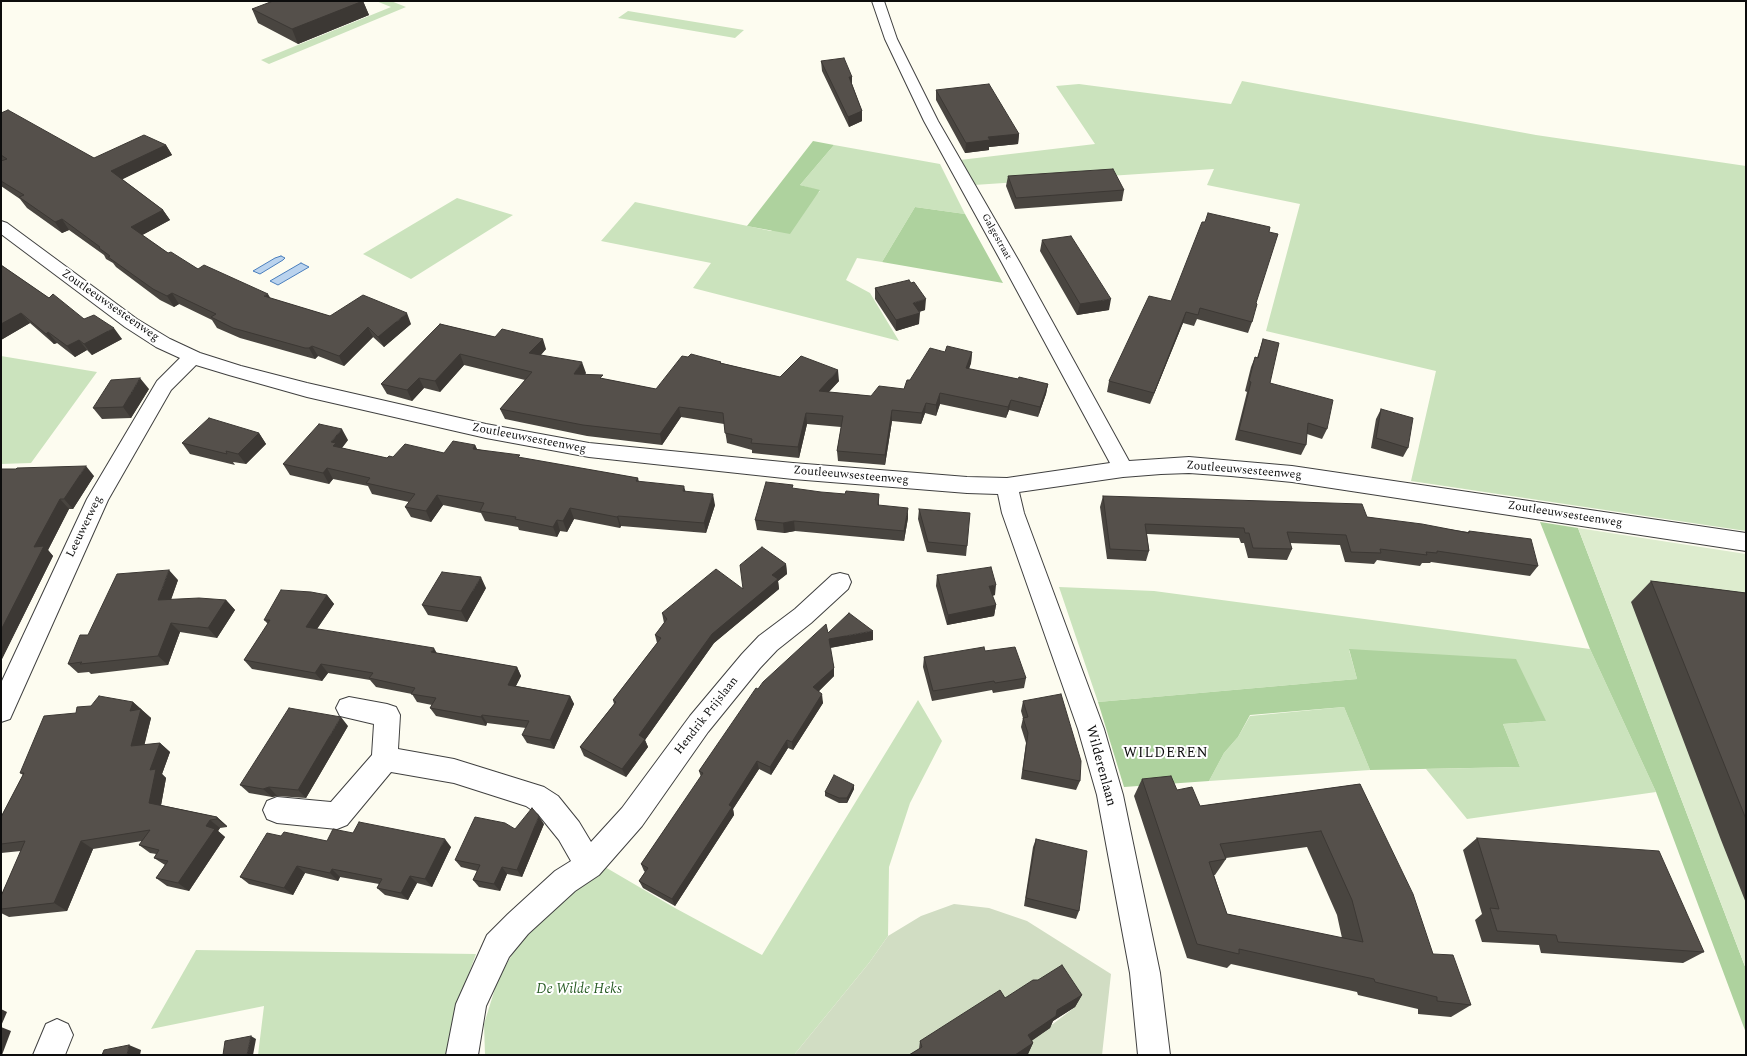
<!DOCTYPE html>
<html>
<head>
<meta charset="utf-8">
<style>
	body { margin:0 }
	#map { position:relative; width:1747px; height:1056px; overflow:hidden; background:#fdfcf0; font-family:Spectral,serif }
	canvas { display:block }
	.frame { position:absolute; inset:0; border:2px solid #0d0d0d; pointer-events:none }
</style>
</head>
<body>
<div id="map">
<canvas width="1747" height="1056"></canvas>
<div class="frame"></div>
</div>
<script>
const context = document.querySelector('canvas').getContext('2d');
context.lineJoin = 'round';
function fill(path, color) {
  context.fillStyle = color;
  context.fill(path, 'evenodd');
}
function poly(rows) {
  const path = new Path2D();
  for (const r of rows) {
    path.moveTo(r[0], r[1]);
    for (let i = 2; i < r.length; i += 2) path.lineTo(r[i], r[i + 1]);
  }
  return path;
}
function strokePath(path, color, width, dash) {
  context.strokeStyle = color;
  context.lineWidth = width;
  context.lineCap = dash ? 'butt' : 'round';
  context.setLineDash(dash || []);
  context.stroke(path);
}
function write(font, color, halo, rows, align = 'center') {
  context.font = font + ' Spectral,serif';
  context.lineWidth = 4;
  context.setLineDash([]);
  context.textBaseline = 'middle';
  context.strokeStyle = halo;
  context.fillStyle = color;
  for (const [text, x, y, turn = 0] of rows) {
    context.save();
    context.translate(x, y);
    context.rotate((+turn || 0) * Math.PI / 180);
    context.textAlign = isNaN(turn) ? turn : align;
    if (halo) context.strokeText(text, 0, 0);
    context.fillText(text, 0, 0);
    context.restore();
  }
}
const green = poly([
	[376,1,391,1,406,7,269,64,261,60,391,7],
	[628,11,744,30,735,38,618,18],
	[1242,81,1536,135,1746,166,1746,531,1411,481,1436,371,1266,331,1300,204,1207,185,1214,169,974,185,960,160,1095,144,1056,86,1079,84,1231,104],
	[834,145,940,164,965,214,915,207,882,262,857,258,846,280,870,293,899,341,693,288,711,263,601,241,635,202,771,231,820,191,800,185],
	[457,198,513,215,411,279,363,254],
	[1,356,97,372,31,463,1,464],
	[1059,587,1154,591,1590,649,1656,792,1467,819,1426,769,1520,767,1503,724,1546,721,1349,650,1357,679,1098,702],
	[918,700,942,741,910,803,889,867,888,936,869,963,794,1055,485,1055,484,1024,498,979,521,939,550,912,605,867,675,908,762,955],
	[1344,707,1370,770,1209,781,1224,753,1238,737,1250,716],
	[196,950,476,954,468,976,448,1043,447,1055,258,1055,264,1006,151,1029]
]);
const forest = poly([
	[813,141,834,145,800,185,820,190,790,234,747,226],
	[915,207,965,214,1003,283,882,262],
	[1540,522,1578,528,1746,969,1746,1033,1656,792,1590,649],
	[1349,649,1516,659,1546,721,1503,724,1520,767,1370,770,1344,707,1250,715,1238,737,1224,753,1209,781,1124,787,1098,702,1357,679]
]);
const cemetery = poly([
	[954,904,989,908,1027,921,1111,974,1102,1055,1026,1055,1027,1054,1023,1047,1075,1007,919,1055,794,1055,869,963,888,936,921,916]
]);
const pitch = poly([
	[1578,528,1746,554,1746,969]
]);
const water = poly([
	[281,256,285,258,283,260,260,274,253,271,275,258,281,256],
	[301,263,309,267,278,285,270,281,301,263]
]);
const minor = poly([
	[872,1,884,1,897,39,938,121,1020,263,1129,461,1189,457,1292,466,1746,533,1746,551,1292,482,1231,476,1189,473,1161,474,1123,477,1019,492,1024,513,1104,729,1123,795,1160,973,1170,1055,1138,1055,1130,973,1097,795,1078,729,1002,513,998,494,967,493,793,479,589,457,486,438,307,397,229,375,196,365,171,390,108,500,10,719,1,722,1,683,87,499,157,381,180,358,156,347,125,327,1,234,1,221,7,223,137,319,170,339,200,353,241,366,307,383,486,424,589,443,793,463,967,477,1007,478,1110,463,1002,263,924,121,885,39,872,1],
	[840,573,848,575,851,582,848,589,811,623,777,650,760,668,708,732,642,826,599,875,575,891,528,934,509,957,486,1006,478,1055,446,1055,456,1004,487,935,508,914,555,871,571,861,559,840,538,814,526,806,454,783,391,772,347,825,337,829,277,823,267,819,263,810,267,801,277,797,331,802,372,755,374,724,340,716,336,708,340,700,349,697,387,704,396,707,400,715,398,749,454,759,544,787,558,796,579,822,591,842,622,808,690,716,742,654,759,636,795,609,832,575,840,573],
	[57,1019,68,1024,73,1035,65,1055,33,1055,46,1024,57,1019]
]);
const wall = poly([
	[363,1,369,15,298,44,258,23,252,9],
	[821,61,852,77,852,84,862,111,862,121,849,127,822,71],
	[936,90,1019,134,1018,144,989,147,989,150,965,153,936,100],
	[1,113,94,158,166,145,172,155,122,179,163,210,170,220,142,235,168,253,198,269,270,298,330,316,411,324,384,347,373,337,344,366,318,356,315,359,311,358,240,338,217,328,212,320,179,304,174,307,160,300,116,267,113,263,106,259,104,255,69,230,62,233,27,208,20,199,1,186,1,161,2,161,1,160],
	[1008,176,1124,190,1122,201,1015,209,1006,186],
	[1269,232,1256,303,1252,322,1248,333,1197,319,1194,326,1183,323,1150,404,1107,392,1109,381],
	[1042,240,1109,310,1077,315,1040,251],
	[1,265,49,298,84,319,122,339,92,355,87,350,75,357,57,343,54,344,30,323,1,340],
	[875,288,925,310,919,312,919,324,896,331,875,299],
	[440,324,546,349,541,355,586,373,584,375,656,389,688,357,721,362,721,363,780,377,839,381,828,392,871,396,904,389,910,380,945,352,972,352,971,363,969,369,1018,379,1048,384,1046,394,1038,417,1009,410,1006,418,940,404,936,416,925,413,921,424,892,421,885,465,838,461,837,451,841,427,807,424,799,458,752,453,752,450,727,443,724,424,681,417,662,445,587,436,505,419,500,409,525,380,464,365,440,392,424,388,412,401,387,394,381,384],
	[1263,339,1270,383,1327,429,1322,439,1307,434,1306,445,1301,455,1235,440,1247,392,1245,391,1251,367,1255,357,1257,358],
	[149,389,131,418,102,419,93,408],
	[1381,409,1408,448,1403,457,1371,448,1376,419],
	[259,433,266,444,246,464,233,462,235,465,190,454,182,443],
	[348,440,342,448,387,458,393,457,444,453,475,445,477,449,521,458,638,478,639,482,686,492,715,505,706,533,621,526,620,528,574,519,567,532,560,531,557,537,519,530,518,527,485,521,481,513,443,505,431,522,411,517,405,507,409,502,372,494,368,486,333,479,329,484,290,475,283,464],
	[1,469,94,476,73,509,69,509,48,550,53,556,1,661],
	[794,489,879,506,908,518,904,541,795,531,784,533,757,530,755,520],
	[1103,496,1367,517,1468,532,1469,531,1538,566,1530,576,1431,562,1430,563,1422,563,1420,566,1377,560,1374,564,1345,562,1340,545,1290,543,1292,549,1287,560,1248,558,1244,543,1241,543,1239,538,1147,534,1149,551,1146,561,1107,559,1100,507],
	[919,509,967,546,966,556,927,552,918,519],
	[786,564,787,574,778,581,779,589,714,643,645,740,648,747,626,777,584,756,580,747,614,704,613,700,657,643,655,635,664,623,662,613,743,589],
	[937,575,995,595,992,596,996,605,994,616,947,625,936,586],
	[178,580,171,600,226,600,235,610,217,638,180,632,168,665,91,674,89,672,78,673,68,664,88,635],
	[1651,581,1746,593,1746,903,1721,840,1631,602],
	[486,588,467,622,428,615,422,605],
	[327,595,334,604,317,629,437,653,517,667,521,676,516,686,570,696,574,704,554,749,527,743,522,735,526,728,487,723,486,726,436,716,430,708,432,705,417,702,412,694,376,687,370,680,328,673,322,681,252,669,244,660,268,624,264,620],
	[828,633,873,640,830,648,834,668,834,676,819,691,823,703,793,750,788,748,771,775,759,769,733,809,734,815,675,906,643,888,639,881,645,872,644,871,641,864,701,777,699,771,758,689],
	[985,651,1026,678,1024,688,993,693,992,690,932,701,923,667,924,657],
	[1023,701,1080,781,1076,790,1021,779,1026,743,1021,727,1023,718,1021,711],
	[133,702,151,718,144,745,160,743,170,752,162,774,166,778,161,805,217,817,227,826,227,827,220,828,218,831,225,837,189,891,167,886,156,878,165,865,154,858,156,854,150,853,139,845,142,841,93,849,67,911,9,917,1,913,1,896,21,851,1,853,1,817,23,775,20,773,76,713],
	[348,726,306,798,277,796,272,797,249,793,240,785],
	[1142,779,1177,790,1200,806,1360,784,1433,954,1471,1005,1451,1017,1418,1014,1418,1009,1358,995,1357,992,1231,964,1227,968,1187,958,1134,796],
	[1307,847,1337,915,1342,938,1227,914,1214,875,1215,875,1226,859,1226,858],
	[854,785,854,789,847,803,839,803,825,796,825,792],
	[544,824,522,877,507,874,500,891,479,887,473,880,477,871,461,867,455,860,515,829],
	[353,833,451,847,432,887,417,883,408,900,385,895,377,888,379,884,340,877,338,881,305,873,293,895,249,884,240,877,281,836,327,841],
	[1477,838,1704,952,1683,963,1541,953,1539,945,1482,942,1475,920,1482,914,1463,850],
	[1036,839,1079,911,1076,919,1024,906,1033,847],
	[1082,995,1075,1007,1053,1021,1050,1028,1032,1040,1033,1043,1028,1054,1026,1055,909,1055,919,1049,920,1041,1005,998]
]);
const shadedWall = poly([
	[363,1,369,15,298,44,292,29],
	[849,77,852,77,852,87],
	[862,111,862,121,849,127,848,117],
	[1019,134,1018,144,989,147,989,150,965,153,966,143,988,137],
	[166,145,172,155,117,182,111,171],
	[163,210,170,220,137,238,131,227],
	[62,219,69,230,62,233,55,222],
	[172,293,179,304,174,307,167,296],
	[268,294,274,304,264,296],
	[926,299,925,310,912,314,913,303],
	[1111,299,1109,310,1077,315,1080,304],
	[1186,312,1183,323,1150,404,1154,393],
	[21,313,30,323,1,340,1,324],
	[407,313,411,324,384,347,378,337],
	[920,313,919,324,896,331,896,320],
	[368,327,373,337,344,366,339,356],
	[114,328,122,339,92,355,84,344],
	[48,332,57,343,54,344,46,334],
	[543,339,546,349,533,363,529,353],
	[79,340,87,350,75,357,67,346],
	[312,346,318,356,315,359,309,348],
	[972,352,971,363,965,379,966,368],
	[460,354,464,365,440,392,435,381],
	[582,362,586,373,577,385,574,374],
	[838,370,839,381,820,402,819,391],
	[140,378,149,389,131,418,123,407],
	[419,378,424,388,412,401,407,390],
	[1048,384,1046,394,1038,417,1040,407],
	[940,393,940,404,936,416,936,405],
	[1011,400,1009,410,1006,418,1008,407],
	[926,403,925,413,921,424,922,413],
	[679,407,681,417,662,445,660,434],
	[892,410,892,421,885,465,885,455],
	[806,413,807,424,799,458,798,447],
	[342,429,348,440,340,450,340,457,331,442],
	[259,433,266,444,246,464,238,454],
	[475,445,480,456,473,449],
	[86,466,94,476,73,509,64,499],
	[327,468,333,479,329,484,323,473],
	[684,486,687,497,683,491],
	[713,494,715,505,706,533,704,523],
	[879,494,879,505,877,516],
	[437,495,443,505,431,522,426,511],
	[60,499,69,509,48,550,53,556,1,661,1,630,34,547],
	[570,508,574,519,567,532,563,521],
	[908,508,908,518,904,541,904,531],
	[618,516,621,526,620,528,617,517],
	[557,520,560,531,557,537,553,527],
	[794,521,795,531,784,533,783,523],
	[786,564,787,574,778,581,779,589,714,643,645,740,648,747,626,777,622,769,639,735,712,634,772,575],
	[169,570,178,580,167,610,158,600],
	[481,577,486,588,467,622,461,611],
	[996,585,995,595,987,597,989,586],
	[327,595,334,604,312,636,306,627],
	[226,600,235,610,217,638,208,628],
	[996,605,994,616,947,625,948,615],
	[171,623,180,632,168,665,158,656],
	[873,631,873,640,829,648,829,639],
	[434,648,439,657,431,652],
	[321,664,328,673,322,681,315,673],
	[517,667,521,676,512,693,508,685],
	[834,668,834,676,814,696,813,687],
	[822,694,823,703,793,750,792,742],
	[570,696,574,704,554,749,550,740],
	[133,702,151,718,142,755,131,746,130,711],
	[482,715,487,723,486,726,481,717],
	[341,717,348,726,306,798,298,790],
	[787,740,788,748,771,775,770,767],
	[160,743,170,752,162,774,166,778,160,811,149,803,150,770],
	[757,761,759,769,733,809,734,815,675,906,672,899,729,805],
	[854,785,854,789,847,803,847,798],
	[269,787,277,796,272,797,263,789],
	[539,816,544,824,522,877,517,870],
	[217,817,227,826,227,827,217,819],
	[210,820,220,828,218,831,225,837,189,891,178,883,206,826],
	[445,839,451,847,432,887,425,879],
	[81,841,93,849,67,911,54,903],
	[297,866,305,873,293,895,284,888],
	[502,867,507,874,500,891,494,884],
	[332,869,340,877,338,881,330,873],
	[410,876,417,883,408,900,401,893],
	[1082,995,1075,1007,1053,1021,1050,1028,1023,1047,1028,1035,1057,1010],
	[1,1009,7,1012,1,1026],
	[1,1027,11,1031,2,1055,1,1055],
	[251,1036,256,1039,253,1055,247,1055],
	[1033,1043,1028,1054,1026,1055,1015,1055],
	[129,1045,141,1050,140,1055,127,1055]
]);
const building = poly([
	[273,1,363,1,292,29,252,9,273,1],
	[844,58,852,77,849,77,862,111,848,117,821,61,844,58],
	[989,84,1019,134,988,137,990,140,966,143,936,90,989,84],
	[8,110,94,158,144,135,166,145,111,171,163,210,131,227,168,253,171,252,198,269,204,265,268,294,264,296,330,316,363,295,407,313,378,337,368,327,339,356,312,346,309,348,305,348,233,328,211,317,216,314,172,293,167,296,153,289,108,257,110,256,99,248,100,247,62,219,55,222,19,197,24,195,1,181,1,161,7,159,1,155,1,113,8,110],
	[1113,169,1124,190,1016,198,1008,176,1113,169],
	[1208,213,1270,227,1269,232,1278,234,1256,303,1257,304,1252,322,1200,308,1198,315,1186,312,1154,393,1109,381,1149,296,1171,301,1202,222,1205,222,1208,213],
	[1071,236,1111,299,1080,304,1042,240,1071,236],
	[1,265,49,298,53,294,84,319,94,315,114,328,84,344,79,340,67,346,48,332,46,334,21,313,1,324,1,265],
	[909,280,911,283,914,282,926,299,913,303,920,313,896,320,875,288,909,280],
	[440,324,495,337,502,329,543,339,529,353,582,362,574,374,603,375,600,378,656,389,682,356,688,357,691,354,721,362,720,363,780,377,801,356,838,370,819,391,871,396,879,386,904,389,907,380,910,380,930,348,945,352,947,346,972,352,966,368,1018,379,1019,377,1048,384,1040,407,1011,400,1008,407,940,393,936,405,926,403,922,413,892,410,885,455,837,451,843,416,806,413,798,447,751,443,752,439,725,433,723,413,679,407,660,434,583,425,500,409,532,372,460,354,435,381,419,378,407,390,381,384,440,324],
	[1263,339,1279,343,1270,383,1333,400,1327,429,1308,423,1306,445,1239,430,1251,382,1249,381,1255,357,1258,358,1263,339],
	[140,378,123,407,93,408,111,380,140,378],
	[1381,409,1413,418,1408,448,1376,438,1381,409],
	[209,418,259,433,238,454,226,451,227,454,182,443,209,418],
	[319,424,342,429,331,442,336,443,333,446,387,458,389,456,393,457,405,444,444,453,453,441,475,445,473,449,520,455,518,457,638,478,636,481,684,486,683,491,713,494,704,523,618,516,617,517,570,508,563,521,557,520,553,527,515,519,516,517,480,511,484,503,437,495,426,511,405,507,415,494,366,483,370,478,327,468,323,473,283,464,319,424],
	[86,466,64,499,60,499,34,547,44,546,1,630,1,469,16,469,17,468,86,466],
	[766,482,793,485,792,488,821,492,845,494,846,491,879,494,878,505,908,508,904,531,794,521,783,523,755,520,766,482],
	[1103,496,1362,504,1367,517,1422,524,1469,533,1469,531,1531,539,1538,566,1437,551,1437,553,1426,552,1427,555,1380,549,1381,553,1351,552,1346,535,1287,532,1292,549,1253,548,1249,533,1245,533,1244,528,1145,524,1149,551,1110,549,1103,496],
	[919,509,970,513,967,546,928,542,919,509],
	[762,547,786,564,772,575,778,579,712,634,639,735,645,739,622,769,580,747,616,702,613,700,661,638,655,635,667,619,662,613,716,569,743,589,740,565,762,547],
	[991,567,996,585,989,586,996,605,948,615,937,575,991,567],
	[169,570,158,600,199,598,226,600,208,628,171,623,158,656,80,664,82,662,68,664,80,635,88,635,117,574,169,570],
	[442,572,481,577,461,611,422,605,442,572],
	[1651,581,1746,593,1746,819,1651,581],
	[281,590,311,592,327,595,306,627,434,648,431,652,517,667,508,685,570,696,550,740,522,735,529,721,482,715,481,717,430,708,436,698,411,694,415,688,369,678,373,673,321,664,315,673,244,660,270,620,264,620,281,590],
	[849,613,873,631,829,639,834,668,813,687,822,694,792,742,787,740,770,767,757,761,729,805,732,807,672,899,639,881,648,868,641,864,703,773,699,771,756,688,758,689,763,682,826,624,828,633,849,613],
	[984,647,985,651,1015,647,1026,678,995,683,994,681,933,691,924,657,984,647],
	[1061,694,1081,761,1080,781,1023,770,1028,733,1023,718,1028,717,1023,701,1061,694],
	[99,696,133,702,130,711,141,709,131,746,160,743,150,770,156,769,149,803,217,817,217,819,210,820,206,826,215,829,178,883,156,878,168,861,154,858,159,850,139,845,150,830,81,841,54,903,1,909,1,896,25,841,1,844,1,817,24,773,20,773,44,716,76,713,77,707,91,706,99,696],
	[289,708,341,717,298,790,269,787,263,789,240,785,289,708],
	[834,775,854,785,847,798,839,798,825,792,834,775],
	[1171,776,1177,790,1192,787,1200,806,1360,784,1413,894,1433,954,1453,955,1471,1005,1437,1001,1437,997,1375,982,1374,979,1239,949,1239,954,1197,944,1142,779,1171,776],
	[1321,831,1352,900,1363,942,1227,914,1209,862,1226,859,1220,844,1321,831],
	[532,808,539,816,517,870,502,867,494,884,473,880,480,865,455,860,475,817,505,823,515,829,532,808],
	[359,822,445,839,425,879,410,876,401,893,377,888,382,879,332,869,330,873,297,866,284,888,240,877,267,833,281,836,284,832,327,841,333,829,353,833,359,822],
	[1477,838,1659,851,1704,952,1558,942,1556,935,1497,931,1490,908,1499,909,1477,838],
	[1036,839,1087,851,1079,911,1026,898,1036,839],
	[1062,965,1082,995,1057,1010,1056,1016,1028,1035,1033,1043,1015,1055,909,1055,922,1047,920,1041,1000,990,1005,998,1033,980,1038,980,1062,965],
	[251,1036,247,1055,223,1055,225,1041,251,1036],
	[129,1045,127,1055,102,1055,104,1050,129,1045]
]);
const farStreetnames = [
	["Galgestraat",996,237,61]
];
const streetNames = [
	["Zoutleeuwsesteenweg",110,306,35],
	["Zoutleeuwsesteenweg",529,439,11],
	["Zoutleeuwsesteenweg",1244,471,5],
	["Zoutleeuwsesteenweg",851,476,5],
	["Zoutleeuwsesteenweg",1565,515,9],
	["Leeuwerweg",85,527,-64],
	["Hendrik Prijslaan",707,716,-52]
];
const quarterNames = [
	["WILDEREN",1166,754]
];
const nearStreetnames = [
	["Wilderenlaan",1100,766,75]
];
const nearParknames = [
	["De Wilde Heks",579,990]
];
fill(green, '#cbe3bd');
fill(forest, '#aed29e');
fill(cemetery, '#d1ddc3');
fill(pitch, '#ddecce');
fill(water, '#bad3ee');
strokePath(water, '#4a7ebc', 1);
strokePath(minor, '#404040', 2);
fill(minor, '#fff');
fill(wall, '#494540');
fill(shadedWall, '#3c3834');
fill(building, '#55504b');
strokePath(building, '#3c3834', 1);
write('10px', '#0d0d0d', '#fff', farStreetnames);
write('12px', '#0d0d0d', '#fff', streetNames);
context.letterSpacing = '1px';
write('14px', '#0d0d0d', '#fff', quarterNames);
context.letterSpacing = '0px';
write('14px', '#0d0d0d', '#fff', nearStreetnames);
write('italic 14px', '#295d26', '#fff', nearParknames);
</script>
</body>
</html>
